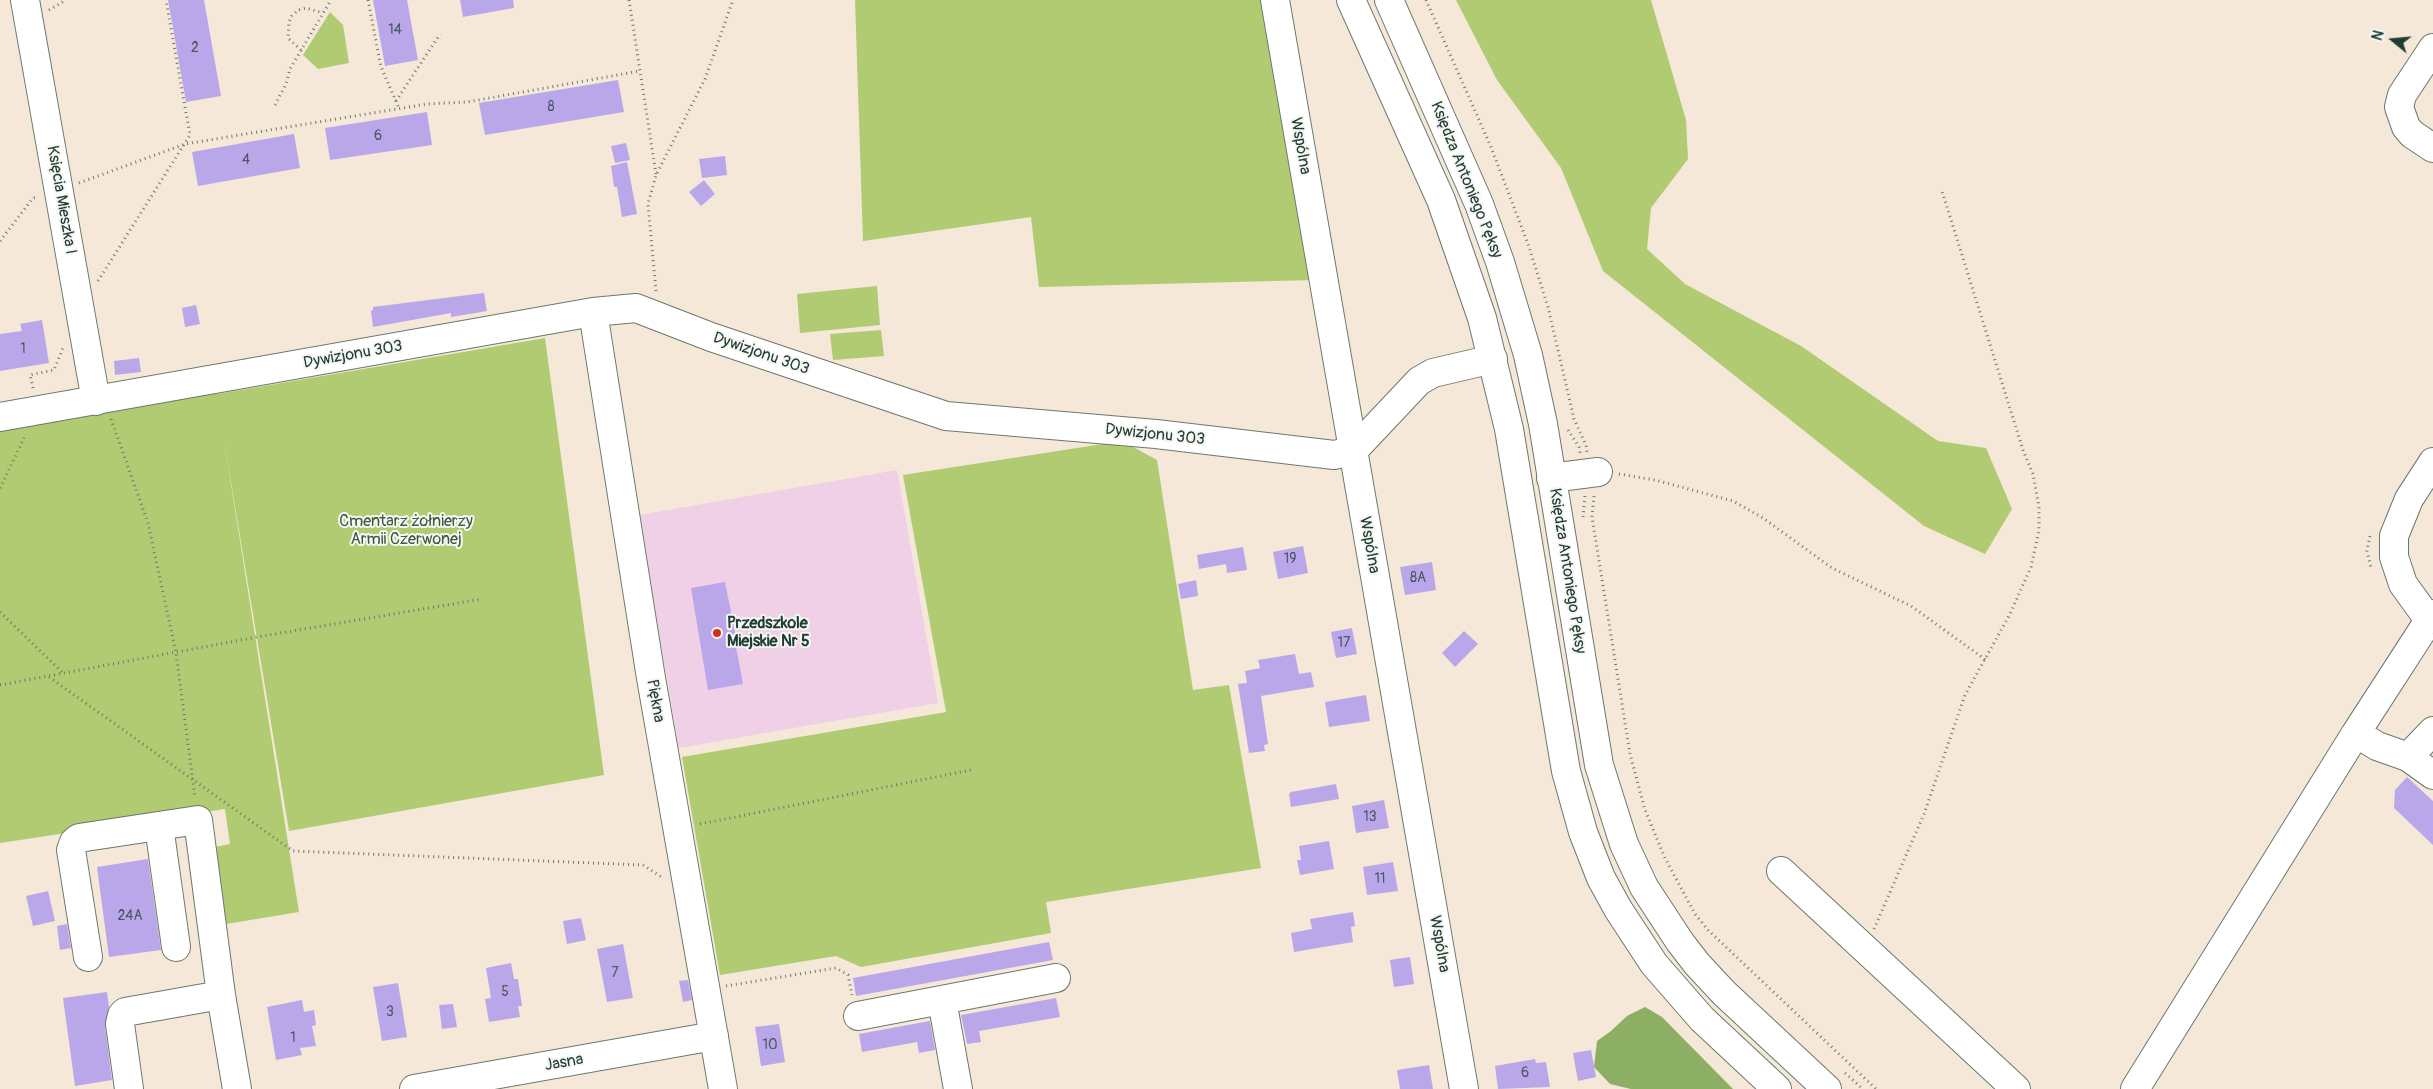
<!DOCTYPE html>
<html>
<head>
<meta charset="utf-8">
<style>
	body { margin:0 }
	#map { position:relative; width:2433px; height:1089px; overflow:hidden; background:#f5e8d8; font-family:Pangolin,sans-serif }
	canvas { display:block }
	.north { position:absolute; left:2368px; top:15px; width:50px; height:50px; -webkit-text-stroke:4px #f6f6f2; paint-order:stroke; rotate:287deg; font-size:14px; font-weight:700; line-height:20px; text-align:center; color:#1f3d34 }
	.north::after { content:''; display:block; margin:auto; width:18px; height:22px; background:#1f3d34; clip-path:polygon(50% 0,100% 100%,50% 72%,0 100%) }
</style>
</head>
<body>
<div id="map">
<canvas width="2433" height="1089"></canvas>
<div class="north">N</div>
</div>
<script>
const context = document.querySelector('canvas').getContext('2d');
context.lineJoin = 'round';
function fill(path, color) {
  context.fillStyle = color;
  context.fill(path, 'evenodd');
}
function poly(rows) {
  const path = new Path2D();
  for (const r of rows) {
    path.moveTo(r[0], r[1]);
    for (let i = 2; i < r.length; i += 2) path.lineTo(r[i], r[i + 1]);
  }
  return path;
}
function strokePath(path, color, width, dash) {
  context.strokeStyle = color;
  context.lineWidth = width;
  context.lineCap = dash ? 'butt' : 'round';
  context.setLineDash(dash || []);
  context.stroke(path);
}
function write(font, color, halo, rows, align = 'center') {
  context.font = font + ' Pangolin,sans-serif';
  context.lineWidth = 4;
  context.setLineDash([]);
  context.textBaseline = 'middle';
  context.strokeStyle = halo;
  context.fillStyle = color;
  for (const [text, x, y, turn = 0] of rows) {
    context.save();
    context.translate(x, y);
    context.rotate((+turn || 0) * Math.PI / 180);
    context.textAlign = isNaN(turn) ? turn : align;
    if (halo) context.strokeText(text, 0, 0);
    context.fillText(text, 0, 0);
    context.restore();
  }
}
const built = poly([
	[897,470,938,703,679,748,639,515]
]);
const green = poly([
	[855,0,1264,0,1314,280,1039,287,1031,217,863,241],
	[1456,0,1651,0,1686,120,1688,159,1651,208,1647,249,1685,284,1801,346,1938,441,1986,448,2012,509,1985,554,1924,526,1603,271,1561,168,1497,80],
	[330,12,343,25,349,63,318,69,303,55],
	[877,286,880,325,800,333,797,294],
	[881,330,884,356,833,360,830,334],
	[545,338,604,775,289,831,223,434,299,912,220,925,209,848,230,844,225,809,0,843,0,427,215,388,217,394],
	[1122,441,1157,460,1193,690,1229,685,1261,868,1046,902,1051,933,861,967,836,956,720,975,682,757,946,712,903,475]
]);
const forest = poly([
	[1645,1007,1662,1017,1733,1089,1631,1089,1610,1084,1594,1067,1597,1041,1611,1031,1627,1016]
]);
const building = poly([
	[168,0,204,0,221,96,186,102],
	[373,0,407,0,418,60,385,66],
	[460,0,513,0,514,8,463,17],
	[618,80,624,112,485,135,479,103],
	[427,112,432,145,330,160,325,128],
	[294,134,300,168,198,186,192,152],
	[626,143,630,160,615,163,611,146],
	[725,156,727,175,702,178,699,159],
	[627,162,637,214,622,217,617,187,614,187,611,166],
	[704,180,715,194,701,206,689,192],
	[484,293,487,311,451,317,451,313,373,327,371,311,373,310,373,307],
	[196,305,200,324,185,327,182,308],
	[42,320,49,363,0,371,0,334,22,331,20,324],
	[139,358,141,372,115,375,114,361],
	[1303,546,1308,573,1278,579,1273,552],
	[1243,547,1247,570,1227,573,1226,564,1199,569,1197,555],
	[1432,562,1436,590,1405,595,1400,567],
	[1196,580,1198,596,1181,599,1178,584],
	[725,582,738,647,736,647,743,684,708,690,691,588],
	[1352,628,1357,654,1336,658,1331,632],
	[1464,631,1478,644,1455,667,1442,653],
	[1295,654,1299,674,1311,672,1314,687,1261,696,1268,744,1264,745,1265,751,1249,753,1238,684,1247,683,1245,671,1260,668,1258,660],
	[1366,695,1370,721,1329,727,1325,702],
	[2407,777,2433,801,2433,845,2394,808,2395,790],
	[1336,784,1339,799,1291,807,1289,794,1291,792],
	[1384,800,1389,828,1356,833,1352,806],
	[1329,841,1334,869,1300,875,1297,860,1301,860,1299,846],
	[148,859,161,950,109,957,97,867],
	[1393,862,1398,891,1367,895,1363,867],
	[48,891,55,921,33,926,26,896],
	[1353,912,1355,926,1351,927,1353,942,1294,952,1291,933,1312,929,1310,919],
	[581,918,586,940,567,944,563,921],
	[67,924,71,948,60,950,57,926],
	[1049,942,1053,960,856,996,853,978],
	[623,944,633,998,607,1002,597,949],
	[1410,957,1414,984,1394,987,1390,960],
	[511,963,514,979,518,979,522,1006,518,1006,520,1017,489,1022,485,999,491,998,486,968],
	[688,980,692,1000,683,1002,679,981],
	[398,983,407,1037,382,1041,373,987],
	[107,992,109,1007,105,1026,112,1080,75,1086,63,998],
	[1056,998,1060,1017,979,1031,981,1042,967,1044,961,1015],
	[302,1000,304,1012,314,1010,316,1025,312,1026,316,1046,300,1048,302,1055,276,1060,267,1007],
	[453,1004,457,1027,442,1029,439,1005],
	[930,1021,935,1050,919,1053,917,1042,862,1052,859,1034],
	[779,1024,785,1062,761,1066,755,1027],
	[1591,1050,1596,1077,1578,1081,1573,1053],
	[1535,1059,1536,1063,1546,1062,1550,1087,1498,1089,1495,1066],
	[1429,1065,1433,1089,1400,1089,1397,1070]
]);
const path = poly([
	[368,0,381,67,399,108],
	[629,0,656,174],
	[1426,0,1491,147,1528,244,1548,307,1574,419,1586,445,1587,452],
	[49,10,66,0],
	[301,50,288,38,289,22,292,16,298,10,306,8,323,13],
	[396,101,440,34],
	[275,105,286,84,290,69,331,0],
	[79,183,185,144,427,104,467,102,640,71],
	[0,241,33,198,37,197],
	[98,281,190,135,166,0],
	[656,291,648,204,656,175,705,79,733,0],
	[33,388,30,375,54,370,63,348],
	[111,419,148,523,176,653,195,797],
	[1568,430,1579,447,1580,453],
	[1619,474,1655,480,1733,501,1763,518,1832,568,1911,606,1986,660],
	[0,488,25,436],
	[1594,496,1592,517,1630,754,1645,810,1665,858,1695,914,1708,930,1876,1089],
	[1583,517,1585,496],
	[2370,536,2367,551,2371,568],
	[0,612,64,674],
	[49,677,293,851,643,865,663,878],
	[0,685,257,637,482,599],
	[700,824,971,770],
	[1874,929,1924,814,1965,695,2010,614,2031,567,2039,530,2039,507,2033,474,2023,450,1942,191],
	[726,986,836,968,848,975,852,995],
	[1845,1073,1863,1089]
]);
const minor = poly([
	[25,0,96,401],
	[1275,0,1464,1089],
	[2433,48,2402,95,2399,107,2406,127,2412,134,2433,148],
	[593,312,651,678,723,1089],
	[0,417,593,312,636,308,711,337,946,416,1156,434,1334,455,1353,451,1419,381,1433,373,1493,359],
	[1551,478,1598,472],
	[2429,620,2403,584,2394,557,2394,536,2409,499,2433,462],
	[2356,733,2433,614],
	[2408,757,2433,775],
	[159,826,176,947],
	[1781,871,2016,1089],
	[88,957,71,850,74,842,79,838,198,820,221,995,237,1089],
	[942,1000,958,1089],
	[858,1016,1056,978],
	[129,1089,120,1024,122,1015,125,1012,221,995],
	[414,1089,714,1036],
	[2135,1089,2356,733,2377,746,2408,757,2433,731]
]);
const major = poly([
	[1351,0,1441,200,1482,318,1509,429,1566,771,1583,832,1601,878,1618,909,1654,964,1702,1019,1777,1089],
	[1389,0,1479,204,1500,262,1528,355,1543,424,1599,765,1624,844,1644,887,1680,942,1697,964,1724,993,1827,1089]
]);
const markers = [
	[717,633,5,"#c8321e"]
];
const numberNames = [
	["14",395,30],
	["2",195,48],
	["8",551,107],
	["6",378,136],
	["4",246,160],
	["1",23,349],
	["19",1290,559],
	["8A",1418,578],
	["17",1344,643],
	["13",1370,817],
	["11",1380,879],
	["24A",130,916],
	["7",615,973],
	["5",505,992],
	["3",390,1012],
	["1",293,1038],
	["10",770,1045],
	["6",1525,1073]
];
const streetNames = [
	["Wspólna",1300,146,80],
	["Księdza Antoniego Pęksy",1466,180,68],
	["Księcia Mieszka I",61,200,80],
	["Dywizjonu 303",761,354,19],
	["Dywizjonu 303",353,355,-10],
	["Dywizjonu 303",1155,435,6],
	["Wspólna",1369,545,80],
	["Księdza Antoniego Pęksy",1567,571,81],
	["Piękna",655,701,80],
	["Wspólna",1439,944,80],
	["Jasna",564,1063,-10]
];
const parkNames = [
	["Cmentarz żołnierzy",406,522],
	["Armii Czerwonej",406,540]
];
const poiNames = [
	["Przedszkole",727,624],
	["Miejskie Nr 5",727,642]
];
fill(built, '#efd0e7');
fill(green, '#b0cb71');
fill(forest, '#8caf63');
fill(building, '#baa7ea');
strokePath(minor, '#6a796d', 30);
strokePath(major, '#6a796d', 30);
strokePath(path, '#6a796d', 3, [1, 4]);
strokePath(minor, '#fff', 28);
strokePath(major, '#fff', 28);
for (const [x, y, r, color] of markers) {
  const dot = new Path2D();
  dot.arc(x, y, r, 0, 2 * Math.PI);
  context.fillStyle = color;
  context.fill(dot);
  strokePath(dot, '#f6f6f2', 2);
}
write('14px', '#465862', null, numberNames);
write('16px', '#1f3d34', '#f6f6f2', streetNames);
write('16px', '#3c5940', '#f6f6f2', parkNames);
write('bold 16px', '#1f3d34', '#f6f6f2', poiNames, 'left');
</script>
</body>
</html>
